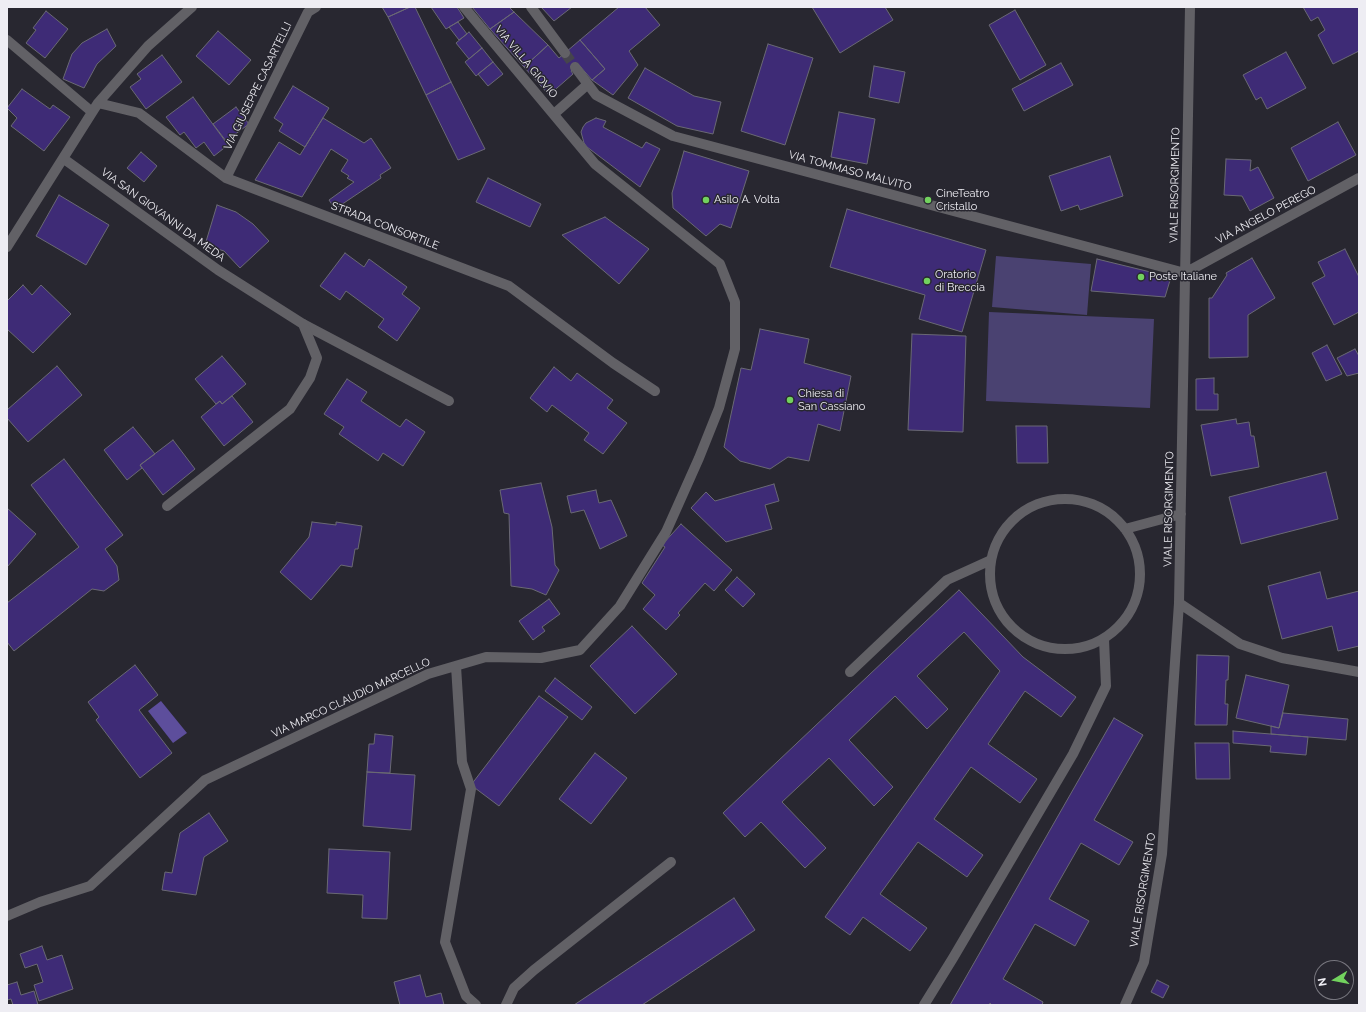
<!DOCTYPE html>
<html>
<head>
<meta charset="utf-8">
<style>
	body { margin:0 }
	#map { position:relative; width:1366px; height:1012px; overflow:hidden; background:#282730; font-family:Raleway,sans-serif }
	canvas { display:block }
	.frame { position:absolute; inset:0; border:8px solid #eeedf3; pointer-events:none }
	.north { position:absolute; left:1314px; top:960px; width:40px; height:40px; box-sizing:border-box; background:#282730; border:1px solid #77767e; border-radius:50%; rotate:260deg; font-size:11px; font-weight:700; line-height:16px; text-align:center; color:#eeedf3 }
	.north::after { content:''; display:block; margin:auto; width:14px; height:18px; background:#72d25e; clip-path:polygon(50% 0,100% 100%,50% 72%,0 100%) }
</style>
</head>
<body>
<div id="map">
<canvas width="1366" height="1012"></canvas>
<div class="frame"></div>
<div class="north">N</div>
</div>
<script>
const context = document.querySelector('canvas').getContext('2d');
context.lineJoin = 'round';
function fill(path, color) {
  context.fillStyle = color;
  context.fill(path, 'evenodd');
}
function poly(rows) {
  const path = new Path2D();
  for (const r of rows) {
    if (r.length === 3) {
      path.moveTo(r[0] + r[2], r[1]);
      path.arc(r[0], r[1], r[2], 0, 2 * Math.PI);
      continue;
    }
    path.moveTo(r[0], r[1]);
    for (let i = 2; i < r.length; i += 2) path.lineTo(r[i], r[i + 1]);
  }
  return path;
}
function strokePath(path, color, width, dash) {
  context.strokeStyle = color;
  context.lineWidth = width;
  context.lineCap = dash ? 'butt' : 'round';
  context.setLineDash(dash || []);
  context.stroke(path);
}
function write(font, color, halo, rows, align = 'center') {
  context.font = font + ' Raleway,sans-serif';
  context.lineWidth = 3;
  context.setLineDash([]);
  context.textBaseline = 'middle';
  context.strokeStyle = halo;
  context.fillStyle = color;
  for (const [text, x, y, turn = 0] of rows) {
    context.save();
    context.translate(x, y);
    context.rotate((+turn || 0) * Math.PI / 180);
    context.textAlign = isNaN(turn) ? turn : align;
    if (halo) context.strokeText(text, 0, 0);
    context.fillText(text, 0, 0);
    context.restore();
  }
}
const green = poly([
	[996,256,1091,264,1087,315,992,307],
	[989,312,1154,319,1150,408,986,401]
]);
const water = poly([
	[161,701,187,733,173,743,148,711]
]);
const building = poly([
	[382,7,410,7,388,17,382,7],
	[410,7,415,7,451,82,426,95,388,17,410,7],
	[431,7,457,7,464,18,446,29,431,7],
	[472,7,509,7,514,12,490,29,472,7],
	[541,7,572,7,554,21,541,7],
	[619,7,645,7,660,25,629,51,638,65,613,95,592,80,605,69,580,40,619,7],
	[812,7,885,7,893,20,840,53,812,7],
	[1303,7,1359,7,1359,51,1333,64,1318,35,1325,30,1318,17,1311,21,1303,7],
	[1015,10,1046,65,1020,80,989,25,1015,10],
	[46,11,68,29,45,58,26,43,36,30,33,28,46,11],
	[514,12,548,45,524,67,490,29,514,12],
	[458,22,467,34,459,40,449,27,458,22],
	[107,29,116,46,97,64,84,88,63,79,72,54,82,43,107,29],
	[218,31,251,60,229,85,196,56,218,31],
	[469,32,482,48,469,59,456,43,469,32],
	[580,40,605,69,592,80,578,64,571,71,573,74,549,95,524,67,548,45,559,58,580,40],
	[768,44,813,58,785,145,741,131,768,44],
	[482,48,493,62,476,76,465,62,482,48],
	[1286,52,1306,88,1267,109,1261,97,1256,100,1243,75,1286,52],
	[162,55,182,82,146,109,130,87,141,79,137,74,162,55],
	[493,62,503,74,488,86,478,74,493,62],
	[1061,63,1073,85,1024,111,1012,89,1061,63],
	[874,66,905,72,899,103,869,97,874,66],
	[645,68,694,96,721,102,713,134,677,126,628,98,645,68],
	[451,82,485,149,458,160,426,95,451,82],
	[293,86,329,108,305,147,279,131,283,124,274,118,293,86],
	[22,89,50,109,53,105,70,117,44,151,11,126,17,118,7,108,22,89],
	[193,97,228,145,214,156,204,142,196,148,184,132,180,135,166,117,193,97],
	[236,107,249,124,226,141,213,124,236,107],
	[839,112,875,119,867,164,831,157,839,112],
	[323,118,364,143,371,138,391,168,380,175,381,178,335,209,329,200,354,182,347,178,349,176,341,171,348,160,331,149,302,197,255,180,279,142,300,155,323,118],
	[596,118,606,121,603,127,642,148,646,142,660,149,640,187,587,147,584,143,581,132,583,127,586,123,596,118],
	[1338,122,1356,155,1308,181,1291,148,1338,122],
	[684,151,749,171,731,228,720,224,706,236,673,208,672,193,684,151],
	[141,152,157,166,144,182,127,168,141,152],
	[1110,156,1123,196,1080,210,1078,205,1061,211,1049,176,1110,156],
	[1226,159,1251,160,1250,171,1258,167,1274,198,1250,211,1242,196,1224,195,1226,159],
	[488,178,541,204,530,227,476,202,488,178],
	[59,195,109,225,86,265,36,236,59,195],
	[217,205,236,212,253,224,269,241,240,268,224,251,205,245,217,205],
	[847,209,986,250,962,332,919,319,925,295,830,267,847,209],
	[605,217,649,249,619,284,562,235,605,217],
	[1345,249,1359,277,1359,312,1334,325,1312,283,1325,276,1318,262,1345,249],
	[345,253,364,267,369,259,407,287,402,294,420,308,397,341,378,327,384,319,346,291,340,300,320,286,345,253],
	[1252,258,1275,298,1248,315,1248,357,1209,358,1209,298,1212,298,1227,275,1226,273,1252,258],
	[1097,259,1171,277,1165,297,1091,291,1097,259],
	[23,285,32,295,41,285,71,314,33,353,7,329,7,301,23,285],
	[760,329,809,339,804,363,851,376,840,431,818,424,809,461,788,457,770,469,740,461,724,447,741,368,751,370,760,329],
	[912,334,966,336,963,432,908,430,912,334],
	[1327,345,1342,374,1326,381,1312,353,1327,345],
	[1355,349,1359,356,1359,373,1347,376,1337,358,1355,349],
	[222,356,246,384,222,404,220,401,216,404,195,379,222,356],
	[57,366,82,395,28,442,7,418,7,410,57,366],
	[554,367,571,381,577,373,613,400,607,408,627,423,603,454,584,440,589,433,552,405,547,412,530,398,554,367],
	[1214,378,1214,394,1218,394,1218,410,1196,410,1196,379,1214,378],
	[347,379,367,392,361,401,400,427,406,419,425,432,403,466,383,453,378,461,339,434,344,427,324,414,347,379],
	[232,396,253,422,224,446,201,417,220,401,222,404,232,396],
	[1236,419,1237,424,1249,422,1251,436,1254,436,1259,467,1211,476,1201,425,1236,419],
	[1016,426,1047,426,1048,463,1017,463,1016,426],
	[133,427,155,454,140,465,142,468,127,480,104,450,133,427],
	[173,440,195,469,163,495,140,465,173,440],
	[64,459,123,535,105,549,117,566,119,580,104,591,92,589,14,651,7,642,7,603,79,547,31,485,64,459],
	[1326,472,1338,519,1241,544,1229,497,1326,472],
	[541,483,552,527,555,565,559,570,546,595,532,589,511,586,509,514,504,513,500,490,541,483],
	[774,484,779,501,765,505,772,529,726,542,691,508,706,492,715,501,774,484],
	[596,490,599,503,611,500,627,536,600,549,584,510,571,513,567,496,596,490],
	[7,508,36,534,7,567,7,508],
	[312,522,336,525,336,522,362,526,358,549,355,549,352,567,341,565,311,600,280,572,309,537,312,522],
	[681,524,732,570,714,591,705,583,678,613,680,615,666,630,643,609,655,595,642,583,665,547,662,545,681,524],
	[1320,572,1327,599,1359,591,1359,646,1338,651,1332,626,1282,639,1268,586,1320,572],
	[737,577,755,594,743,607,725,590,737,577],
	[959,590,1023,657,1076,697,1061,717,1025,691,988,744,1037,779,1020,803,971,767,934,819,983,855,967,877,918,842,880,894,927,928,910,951,863,917,850,935,825,917,1000,671,964,632,917,676,948,709,927,729,895,696,849,740,893,787,874,806,829,758,782,802,826,848,805,868,761,822,745,837,723,813,959,590],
	[549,599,560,614,542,627,545,631,533,640,519,621,549,599],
	[632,626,677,674,635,714,590,666,632,626],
	[1197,655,1229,656,1228,680,1226,680,1225,704,1228,704,1227,725,1195,725,1197,655],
	[135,665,158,695,139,710,172,753,140,778,96,720,99,717,88,702,135,665],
	[1246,675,1289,685,1279,728,1236,718,1246,675],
	[555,678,592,707,582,720,545,691,555,678],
	[539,696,568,717,499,806,471,785,539,696],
	[1283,713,1348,719,1346,740,1271,734,1271,726,1279,728,1283,713],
	[1114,718,1143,735,1094,820,1133,842,1119,865,1081,843,1049,899,1089,921,1075,946,1035,924,1003,979,1043,1002,1042,1005,992,1005,990,1003,989,1005,950,1005,1114,718],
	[1233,731,1308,737,1306,755,1270,752,1271,746,1233,743,1233,731],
	[375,734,393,736,390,773,367,772,369,744,374,744,375,734],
	[1195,743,1229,743,1230,779,1196,779,1195,743],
	[595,753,627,778,591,824,559,799,595,753],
	[367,772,415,775,411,830,363,826,367,772],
	[209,813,228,841,204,857,196,895,162,890,165,872,172,873,180,833,209,813],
	[329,849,390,852,387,919,362,918,363,895,327,893,329,849],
	[734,898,755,930,642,1005,574,1005,734,898],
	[42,946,47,960,62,955,73,989,39,1001,34,985,43,982,37,964,25,968,20,954,42,946],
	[420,975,426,997,441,993,444,1005,400,1005,394,982,420,975],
	[1157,980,1169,986,1163,998,1151,992,1157,980],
	[17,982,21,995,34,991,38,1005,13,1005,11,999,7,1000,7,985,17,982]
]);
const streetTunnel = poly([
	[565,53,575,67]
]);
const lane = poly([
	[303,324,449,401]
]);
const street = poly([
	[531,7,565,53],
	[7,40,92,112],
	[575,67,596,95,673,136,1185,273],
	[98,103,139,113,226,178,509,286,613,363,655,391],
	[554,114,588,84],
	[64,159,218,270,303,324,317,358,310,378,290,409,167,506],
	[226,178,308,12,316,7],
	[7,247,98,103,148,46,192,7],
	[1185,273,1359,178],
	[1065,574,75],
	[1125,529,1181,514],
	[1179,603,1240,644,1282,658,1359,672],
	[456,666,462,762,471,789,445,942,466,996,476,1005],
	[850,672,947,580,991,560],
	[7,916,40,902,90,886,205,780,428,674,486,657,541,658,580,650,620,606,666,532,699,458,719,408,735,349,735,302,720,264,595,164,464,7],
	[506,1005,514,988,534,970,671,862],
	[924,1005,953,958,1073,754,1106,686,1104,639],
	[1125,1005,1144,962,1162,854,1179,603,1190,7]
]);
const markers = [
	[706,200,4,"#72d25e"],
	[928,200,4,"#72d25e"],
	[1141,277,4,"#72d25e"],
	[927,281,4,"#72d25e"],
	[790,400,4,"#72d25e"]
];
const streetNames = [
	["VIA VILLA GIOVIO",526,62,50],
	["VIA GIUSEPPE CASARTELLI",258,86,-64],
	["VIA TOMMASO MALVITO",850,171,15],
	["VIALE RISORGIMENTO",1175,185,-89],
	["VIA SAN GIOVANNI DA MEDA",163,215,36],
	["VIA ANGELO PEREGO",1266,215,-28],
	["STRADA CONSORTILE",385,226,21],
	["VIALE RISORGIMENTO",1169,509,-89],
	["VIA MARCO CLAUDIO MARCELLO",351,698,-25],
	["VIALE RISORGIMENTO",1143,890,-81]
];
const poiNames = [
	["CineTeatro",936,194],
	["Cristallo",936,207],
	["Asilo A. Volta",714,200],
	["Oratorio",935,275],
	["di Breccia",935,288],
	["Poste Italiane",1149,277],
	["Chiesa di",798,394],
	["San Cassiano",798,407]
];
fill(green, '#4a4271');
fill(water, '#5d4e9c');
fill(building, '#3e2b76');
strokePath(building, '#6a6974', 1);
strokePath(streetTunnel, '#46454d', 10, [10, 5]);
strokePath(lane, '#626166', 10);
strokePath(street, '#626166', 10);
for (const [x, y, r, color] of markers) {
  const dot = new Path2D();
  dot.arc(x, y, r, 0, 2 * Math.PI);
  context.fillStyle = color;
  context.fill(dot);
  strokePath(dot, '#282730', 1.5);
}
write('11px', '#eeedf3', '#282730', streetNames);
write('11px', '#eeedf3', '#282730', poiNames, 'left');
</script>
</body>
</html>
